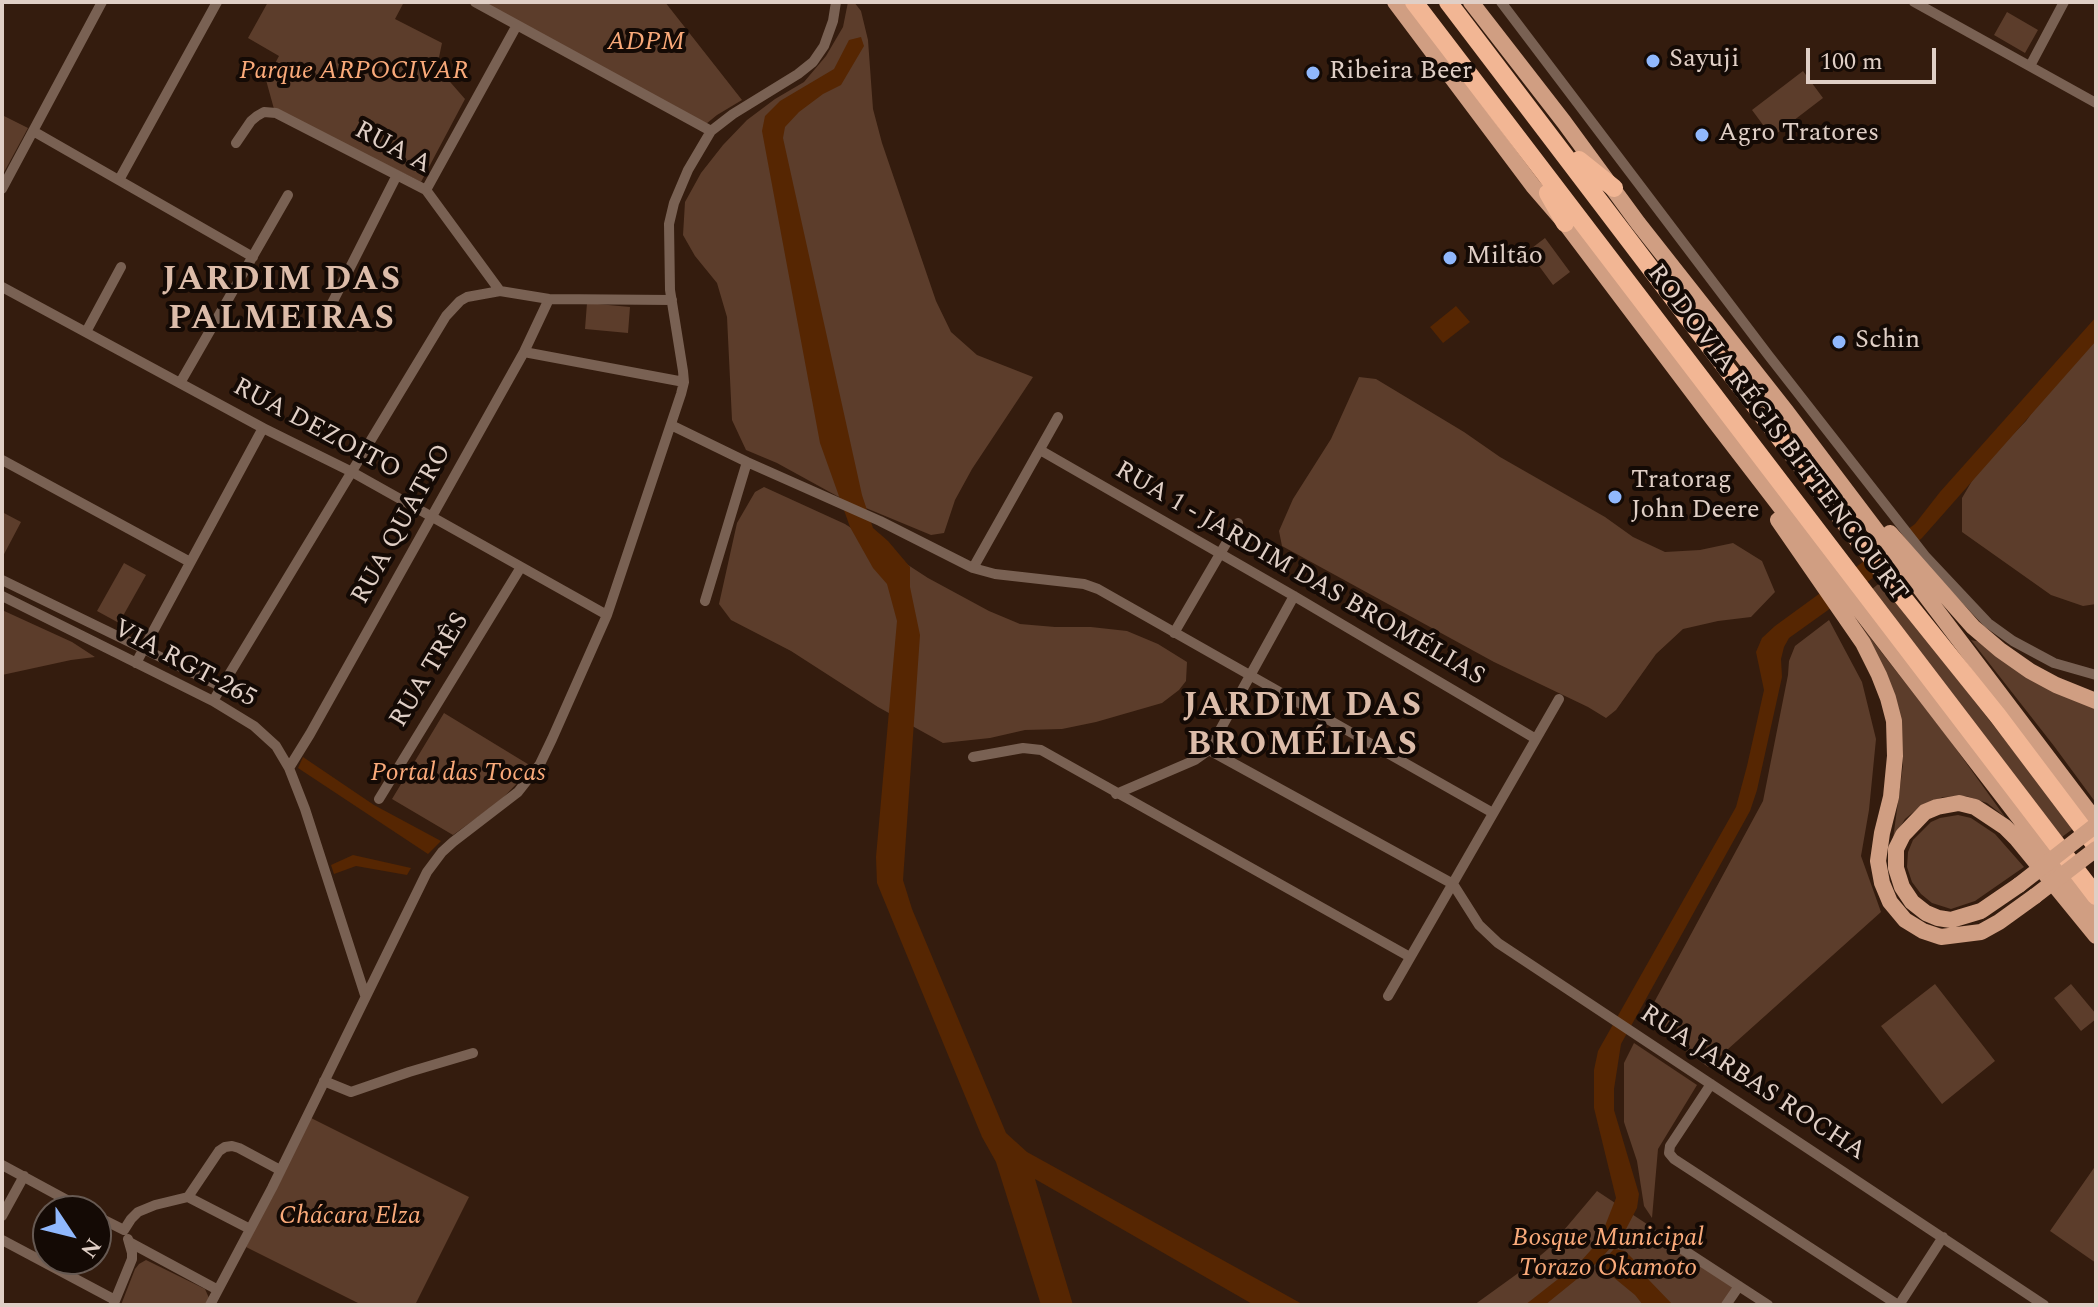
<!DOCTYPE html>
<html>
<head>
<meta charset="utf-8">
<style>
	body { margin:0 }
	#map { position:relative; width:2098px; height:1307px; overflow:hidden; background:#341c0e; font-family:Spectral,serif }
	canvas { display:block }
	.frame { position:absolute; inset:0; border:4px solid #e0cfc6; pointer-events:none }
	.north { position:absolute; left:32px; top:1195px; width:80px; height:80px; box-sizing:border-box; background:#140a05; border:2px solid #665952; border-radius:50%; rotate:125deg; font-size:22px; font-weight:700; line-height:32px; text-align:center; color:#e0cfc6 }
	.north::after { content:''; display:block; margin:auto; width:28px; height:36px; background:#90b8fd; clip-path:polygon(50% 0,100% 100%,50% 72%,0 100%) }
	.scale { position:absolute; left:1806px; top:48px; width:130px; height:36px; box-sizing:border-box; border:4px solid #e0cfc6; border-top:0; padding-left:10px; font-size:24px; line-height:28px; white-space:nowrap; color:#e0cfc6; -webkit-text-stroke:6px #140a05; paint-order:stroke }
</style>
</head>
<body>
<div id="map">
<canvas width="2098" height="1307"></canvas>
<div class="frame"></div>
<div class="north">N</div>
<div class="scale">100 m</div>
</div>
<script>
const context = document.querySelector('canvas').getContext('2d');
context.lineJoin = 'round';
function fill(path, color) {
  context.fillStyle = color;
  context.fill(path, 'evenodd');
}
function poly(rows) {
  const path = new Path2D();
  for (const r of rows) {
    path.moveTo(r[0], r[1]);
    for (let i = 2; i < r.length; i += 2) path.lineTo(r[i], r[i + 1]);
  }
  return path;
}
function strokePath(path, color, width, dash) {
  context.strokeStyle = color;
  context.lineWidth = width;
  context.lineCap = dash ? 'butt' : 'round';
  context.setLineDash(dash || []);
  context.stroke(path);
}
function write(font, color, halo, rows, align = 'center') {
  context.font = font + ' Spectral,serif';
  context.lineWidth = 8;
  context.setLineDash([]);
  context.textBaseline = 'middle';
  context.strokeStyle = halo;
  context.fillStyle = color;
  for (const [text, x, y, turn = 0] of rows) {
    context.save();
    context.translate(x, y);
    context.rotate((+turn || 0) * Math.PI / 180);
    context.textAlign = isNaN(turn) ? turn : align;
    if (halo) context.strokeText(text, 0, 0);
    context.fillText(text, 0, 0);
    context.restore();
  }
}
const green = poly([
	[268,2,404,2,395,19,442,43,437,67,465,99,421,182,274,109,266,80,279,56,248,38],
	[483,2,665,2,742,100,717,115,706,124],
	[848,2,854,2,861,11,868,40,873,109,882,143,936,301,951,332,977,355,1033,377,972,469,955,500,944,533,931,535,837,496,777,463,746,450,732,420,727,317,717,283,695,256,683,235,685,202,701,173,723,145,747,120,775,99,804,82,826,56,843,27],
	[2007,12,2038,30,2025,53,1994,35],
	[1803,71,1823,98,1772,137,1752,110],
	[2,115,28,128,2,176],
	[1545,238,1570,272,1553,285,1528,251],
	[587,303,630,307,628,333,585,329],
	[2096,337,2096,604,2083,606,2051,595,1962,532,1962,498,1979,469,2026,421,2046,393],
	[1359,377,1376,379,1464,432,1500,457,1605,517,1633,537,1665,552,1700,550,1733,543,1762,561,1775,592,1751,617,1718,621,1683,629,1656,654,1616,710,1606,718,1588,707,1494,662,1282,546,1279,531,1293,499,1331,439],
	[764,487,845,524,928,578,989,611,1020,624,1055,627,1091,627,1127,631,1158,644,1187,662,1186,681,1179,690,1162,703,1096,722,1062,729,1025,730,990,738,943,743,878,707,791,651,731,620,719,604,737,523,755,492],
	[2,512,21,522,2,558],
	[124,563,146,575,119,623,97,611],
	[1881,582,2074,828,2062,837,1872,589],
	[2,610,72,642,95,657,71,660,2,675],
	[1829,620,1862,682,1876,739,1869,810,1861,856,1881,912,1708,1067,1644,1021,1763,801,1788,675,1789,661,1795,646],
	[1858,622,1949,739,2005,817,1987,803,1966,796,1943,797,1922,805,1905,819,1893,839,1903,765,1901,730],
	[1971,640,1981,642,2096,706,2096,803,2054,746],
	[444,713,531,766,523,777,500,801,453,835,392,799],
	[1958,815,1971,818,1995,834,2024,867,1975,901,1951,909,1932,903,1921,894,1912,882,1907,867,1908,852,1913,840,1931,822,1940,818],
	[1935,984,1995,1061,1942,1104,1881,1026],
	[2071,984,2096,1014,2096,1019,2081,1031,2054,998],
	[1634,1043,1697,1085,1658,1149,1652,1218,1644,1206,1637,1161,1624,1122,1624,1063],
	[311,1118,469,1197,415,1305,362,1305,246,1247],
	[2096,1165,2096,1263,2050,1231],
	[1597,1191,1739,1285,1726,1305,1474,1305,1528,1266,1548,1249],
	[146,1260,205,1289,209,1298,205,1305,121,1305,135,1269,139,1264]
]);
const water = poly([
	[861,37,864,46,841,85,823,94,799,112,785,127,783,138,862,495,873,528,888,541,910,567,910,587,920,635,903,880,912,909,1006,1133,1027,1152,1304,1305,1254,1305,1035,1179,1073,1305,1041,1305,996,1162,982,1137,877,883,876,857,897,621,887,584,873,568,850,527,820,443,762,131,765,116,780,101,834,69,849,40],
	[1456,306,1470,322,1443,343,1430,327],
	[2096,317,2096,341,1922,538,1891,565,1789,638,1784,647,1781,659,1782,677,1757,790,1750,811,1621,1044,1614,1089,1614,1110,1639,1194,1637,1208,1625,1231,1598,1262,1545,1305,1525,1305,1581,1261,1599,1241,1616,1198,1594,1108,1594,1070,1598,1051,1736,807,1747,766,1764,690,1756,652,1762,638,1775,626,1915,524,1940,492],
	[303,757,374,805,441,841,428,854,298,768],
	[353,855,411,868,407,875,356,866,334,874,331,865],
	[1614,1249,1625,1251,1633,1259,1648,1279,1673,1305,1643,1305,1635,1295,1607,1272,1604,1260]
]);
const street = poly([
	[475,2,711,131],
	[1501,2,1769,356,1926,557,1988,623,2013,641,2054,663,2096,675],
	[1914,2,2096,103],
	[2030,66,2064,2],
	[33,131,253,257],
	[236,143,251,121,257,116,264,112,276,113,426,190,500,291],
	[119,180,217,2],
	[2,189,102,2],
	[426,190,517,25],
	[2,287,263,428,352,472,607,615],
	[326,315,397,175],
	[86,332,121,267],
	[524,352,684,382],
	[180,383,288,195],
	[671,425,747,462,880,521,973,568,995,574,1084,584,1098,589,1493,813],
	[1040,450,1294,596,1536,739],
	[2,460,190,562],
	[973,568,1058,417],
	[2,580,222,687],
	[2,596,213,701,254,726,276,746,289,768,305,809,365,995],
	[705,601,747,462],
	[1174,633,1238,523],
	[136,663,263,428],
	[213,701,446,316,460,301,467,297,500,291,549,299,672,300],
	[1209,750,1453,884,1479,925,1498,943,2044,1305],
	[973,757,1023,748,1041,750,1410,957],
	[289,768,310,734,524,352,549,299],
	[1116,794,1195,760,1209,750,1294,596],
	[379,799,521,567],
	[1388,996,1559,699],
	[324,1081,351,1092,409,1072,473,1053],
	[1711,1084,1670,1146,1669,1153,1674,1159,1898,1305],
	[2,1165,87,1211],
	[188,1197,250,1229],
	[2,1216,24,1176],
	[96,1216,124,1230],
	[124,1230,131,1219,138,1212,155,1205,188,1197,219,1151,225,1147,232,1146,239,1148,280,1170],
	[1662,1236,1768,1305],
	[2,1240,115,1300],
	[129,1242,218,1290],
	[114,1303,132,1259,132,1253,128,1239],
	[210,1305,272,1188,427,872,442,852,453,842,518,792,540,764,552,739,607,615,681,394,684,382,683,371,670,290,669,224,674,203,688,170,711,131,733,114,798,74,813,62,824,46,833,21,836,2],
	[1726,1305,1739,1286],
	[1899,1305,1943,1237]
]);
const primary = poly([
	[1395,2,1533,186,1565,223,1712,418,2096,918],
	[1471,2,1564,122,1638,223,1786,411,2096,821],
	[1778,520,1863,643,1879,675,1888,698,1894,721,1895,756,1891,797,1882,833,1878,861,1882,883,1890,902,1905,920,1923,931,1941,937,1981,932,1999,922,2035,896],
	[1890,533,1973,627,2000,650,2030,671,2056,685,2096,701],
	[2019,885,1981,911,1951,920,1938,918,1926,913,1912,902,1902,887,1896,868,1896,849,1903,835,1925,812,1937,807,1959,803,1975,807,2005,827,2016,838,2096,936]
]);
const highway = poly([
	[1414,2,2096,896],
	[1448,2,1730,373,1892,584,1998,716,2096,846],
	[1579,160,1614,188],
	[1548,193,1565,223]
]);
const primaryBridge = poly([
	[2019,885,2096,825],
	[2035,896,2096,849]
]);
const markers = [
	[1653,61,8,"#90b8fd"],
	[1313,73,8,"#90b8fd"],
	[1702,135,8,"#90b8fd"],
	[1450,258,8,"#90b8fd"],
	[1839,342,8,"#90b8fd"],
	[1615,497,8,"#90b8fd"]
];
const parkNames = [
	["ADPM",646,44],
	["Parque ARPOCIVAR",354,73],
	["Portal das Tocas",458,775],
	["Chácara Elza",350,1218],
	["Bosque Municipal",1608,1240],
	["Torazo Okamoto",1608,1270]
];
const poiNames = [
	["Sayuji",1669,61],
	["Ribeira Beer",1329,73],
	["Agro Tratores",1718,135],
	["Miltão",1466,258],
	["Schin",1855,342],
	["Tratorag",1631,482],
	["John Deere",1631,512]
];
const streetNames = [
	["RUA A",392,149,28],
	["RUA DEZOITO",316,430,28],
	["RODOVIA RÉGIS BITTENCOURT",1776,434,53],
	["RUA QUATRO",403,525,-61],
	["RUA 1 - JARDIM DAS BROMÉLIAS",1299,575,30],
	["VIA RGT-265",184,665,28],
	["RUA TRÊS",431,671,-59],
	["RUA JARBAS ROCHA",1752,1084,33]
];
const districtNames = [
	["JARDIM DAS",282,282],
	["PALMEIRAS",282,321],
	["JARDIM DAS",1303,708],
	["BROMÉLIAS",1303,747]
];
fill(green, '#5c3d2b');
fill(water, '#562602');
strokePath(street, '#796153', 10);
strokePath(primary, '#d09e82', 16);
strokePath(highway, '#f2b694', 18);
strokePath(primaryBridge, '#d09e82', 16);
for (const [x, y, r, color] of markers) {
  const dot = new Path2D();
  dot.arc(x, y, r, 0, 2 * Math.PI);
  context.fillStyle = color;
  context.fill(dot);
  strokePath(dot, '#140a05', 3);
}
write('italic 26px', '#faaa7a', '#140a05', parkNames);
write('26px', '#e0cfc6', '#140a05', poiNames, 'left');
write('26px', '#e0cfc6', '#140a05', streetNames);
context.letterSpacing = '2px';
write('bold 34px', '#dcbca9', '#140a05', districtNames);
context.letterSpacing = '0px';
</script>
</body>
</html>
